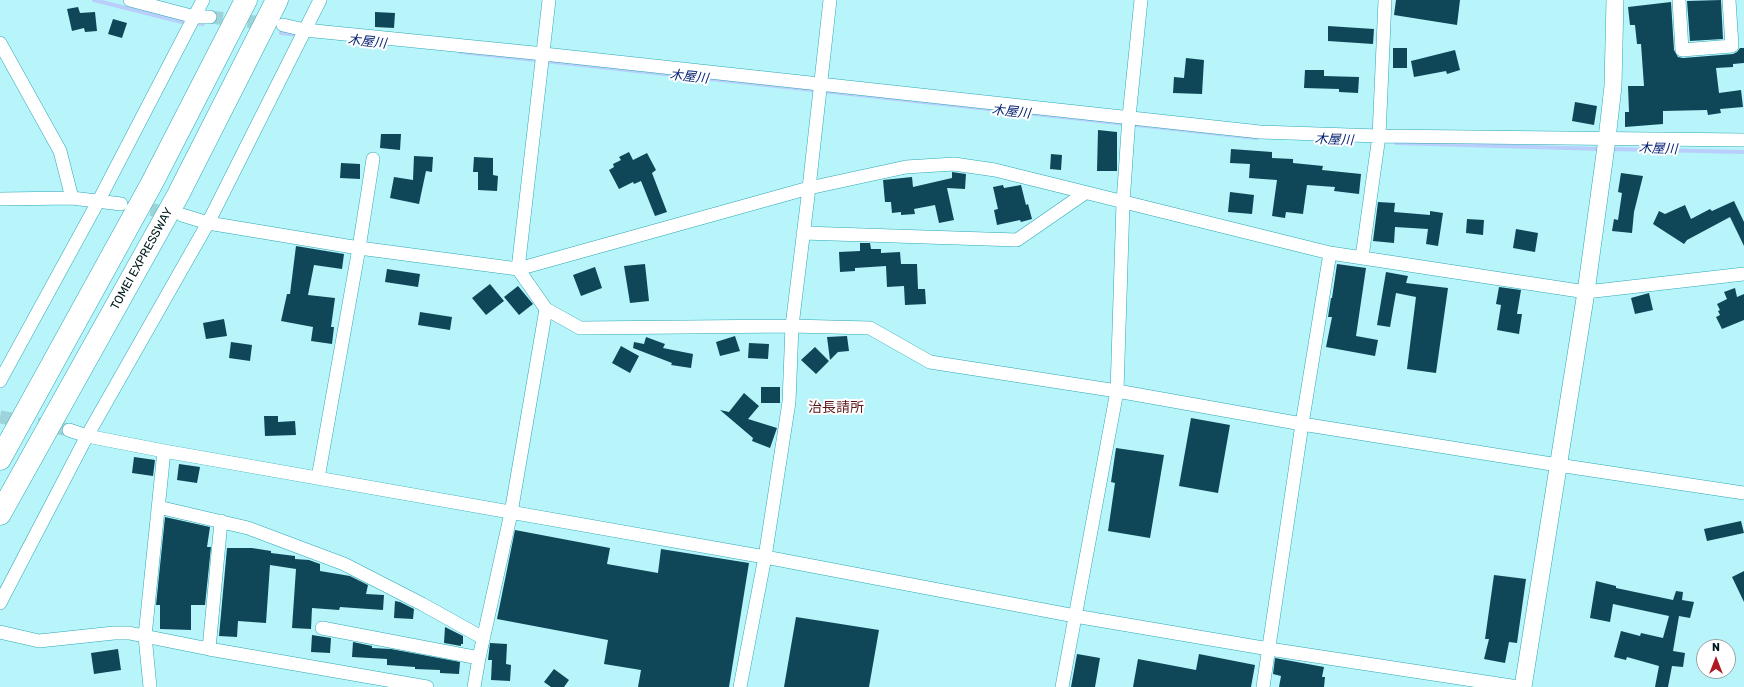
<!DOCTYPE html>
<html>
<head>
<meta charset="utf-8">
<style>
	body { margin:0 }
	#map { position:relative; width:1744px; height:687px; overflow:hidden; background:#b7f5fb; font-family:Rubik,sans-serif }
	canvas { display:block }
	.north { position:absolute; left:1696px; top:639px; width:40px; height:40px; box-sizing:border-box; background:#fff; border:1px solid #9aa3a5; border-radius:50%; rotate:0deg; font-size:11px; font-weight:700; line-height:16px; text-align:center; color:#021a1d }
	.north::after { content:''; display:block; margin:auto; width:14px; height:18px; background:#ae1b24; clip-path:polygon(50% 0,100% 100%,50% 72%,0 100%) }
</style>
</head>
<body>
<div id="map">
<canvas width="1744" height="687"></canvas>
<div class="north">N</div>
</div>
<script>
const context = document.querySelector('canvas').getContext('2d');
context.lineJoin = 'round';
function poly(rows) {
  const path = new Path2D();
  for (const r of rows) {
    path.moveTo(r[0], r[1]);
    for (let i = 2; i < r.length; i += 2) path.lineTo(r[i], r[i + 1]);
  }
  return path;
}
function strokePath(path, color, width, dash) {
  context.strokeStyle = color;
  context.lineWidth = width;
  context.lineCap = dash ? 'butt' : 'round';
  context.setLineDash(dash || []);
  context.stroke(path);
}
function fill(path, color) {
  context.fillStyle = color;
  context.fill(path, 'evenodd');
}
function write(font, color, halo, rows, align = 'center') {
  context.font = font + ' Rubik,"Noto Sans JP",sans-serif';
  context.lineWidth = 4;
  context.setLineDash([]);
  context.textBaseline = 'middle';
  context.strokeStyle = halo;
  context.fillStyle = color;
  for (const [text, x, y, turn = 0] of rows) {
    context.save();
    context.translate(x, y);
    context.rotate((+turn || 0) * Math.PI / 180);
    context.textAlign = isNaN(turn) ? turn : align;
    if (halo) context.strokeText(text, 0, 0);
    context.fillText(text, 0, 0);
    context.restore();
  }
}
const stream = poly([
	[94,0,182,22,203,24],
	[281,33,299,35],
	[461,52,1257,138],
	[1396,143,1601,149],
	[1610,149,1744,152]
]);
const building = poly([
	[1396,0,1460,0,1457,25,1394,15],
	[1721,0,1723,39,1690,41,1687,1],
	[1671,2,1674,50,1678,57,1683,58,1733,54,1737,52,1740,48,1744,48,1744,63,1733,64,1733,67,1716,68,1719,93,1741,90,1743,107,1720,109,1721,113,1708,115,1707,110,1663,111,1663,124,1625,127,1625,112,1629,112,1628,86,1644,86,1641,44,1637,44,1635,25,1630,25,1628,7],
	[78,7,80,13,95,12,97,31,85,32,84,28,72,31,67,9],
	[375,12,395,13,394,28,375,27],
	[113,19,127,23,122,38,108,34],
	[1328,26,1374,29,1373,44,1328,41],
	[1393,48,1407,48,1407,68,1393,68],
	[1455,50,1460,70,1447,74,1446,71,1414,77,1411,61],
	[1186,58,1204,60,1202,94,1173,93,1174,77,1184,78],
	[1305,70,1324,70,1324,76,1359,77,1358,93,1339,92,1339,89,1304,88],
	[1575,102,1597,106,1594,125,1572,121],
	[1098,130,1117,132,1117,171,1097,171],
	[381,134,401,134,400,150,380,148],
	[1231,149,1272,152,1272,158,1293,159,1293,163,1323,166,1322,170,1361,174,1359,194,1334,191,1335,187,1307,185,1303,214,1286,212,1285,218,1272,216,1277,180,1249,178,1250,164,1230,163],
	[629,152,633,160,647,153,656,170,652,173,667,212,655,216,641,181,634,184,633,182,619,189,609,170,614,167,613,164,621,160,619,157],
	[1051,154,1062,155,1061,170,1050,169],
	[414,156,433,157,432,172,426,171,419,204,390,198,394,177,413,180],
	[474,157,493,158,493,175,498,176,497,191,478,190,478,172,473,172],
	[341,163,360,164,360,179,340,178],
	[952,172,966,174,965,189,947,188,954,220,939,223,935,205,914,209,915,214,901,215,901,212,892,213,891,202,885,202,883,180,912,177,913,187,952,178],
	[1621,173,1643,176,1634,212,1632,233,1612,231,1614,219,1618,220,1622,193,1618,192],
	[1003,185,1004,188,1021,185,1026,205,1028,204,1032,219,1021,222,1020,220,997,225,994,210,998,209,993,187],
	[1230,192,1254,195,1252,214,1228,212],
	[1734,201,1744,222,1744,246,1730,217,1687,240,1684,244,1653,224,1659,211,1665,214,1685,205,1691,219,1710,209,1712,211],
	[1378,202,1395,203,1394,212,1430,215,1430,211,1443,213,1438,246,1426,244,1428,229,1395,227,1394,243,1373,241],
	[1467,219,1484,220,1483,235,1466,233],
	[1516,229,1538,233,1535,252,1513,248],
	[860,243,870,243,871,249,881,249,881,253,900,252,901,264,917,264,918,289,925,289,926,304,905,305,904,286,887,287,886,266,855,268,855,271,840,272,839,252,860,251],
	[296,246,344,254,342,269,314,265,308,295,335,298,331,327,334,327,332,344,311,341,313,327,281,321,287,294,290,294],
	[645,264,649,301,630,303,624,266],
	[1337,264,1366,268,1356,336,1378,340,1375,356,1326,347,1332,317,1328,317,1331,298,1332,298],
	[595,267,602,288,581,296,573,275],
	[387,269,420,274,418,287,385,282],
	[1386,272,1408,276,1406,283,1448,288,1436,373,1407,369,1416,297,1396,293,1390,327,1377,325],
	[490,284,504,301,486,315,472,298],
	[518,286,533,304,519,315,504,297],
	[1499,287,1521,290,1517,314,1522,314,1519,334,1497,330,1501,305,1496,304],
	[1735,288,1737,297,1744,294,1744,320,1722,329,1716,317,1720,315,1718,311,1720,310,1717,304,1727,299,1724,292],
	[1649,293,1653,310,1635,314,1631,298],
	[420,312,452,317,450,330,418,325],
	[224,319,227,336,206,339,203,323],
	[735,336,740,351,720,356,716,342],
	[847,336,849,351,838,352,830,360,827,337],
	[646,337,665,344,663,348,693,354,691,368,671,365,672,363,633,348,634,342,644,344],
	[231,342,252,345,250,361,229,358],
	[749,343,769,344,768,359,748,358],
	[621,346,639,356,630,373,612,363],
	[815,347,829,361,816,374,801,360],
	[761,387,780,387,780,403,761,403],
	[744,393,759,406,748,419,777,428,770,448,752,441,753,438,720,410,729,412],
	[264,416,278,416,278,422,295,421,296,435,265,436],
	[1191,418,1230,425,1218,493,1179,486],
	[1116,448,1164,455,1150,538,1108,531,1115,483,1111,482],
	[134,457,155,460,153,476,132,473],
	[179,464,200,467,197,483,177,480],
	[165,517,210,527,207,547,211,547,205,605,191,605,191,630,160,629,160,605,156,605],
	[1741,521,1744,533,1707,541,1704,529],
	[515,530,610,548,607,564,658,573,661,549,749,563,729,687,638,687,641,670,604,664,608,640,497,619],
	[227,548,252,548,271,551,271,553,295,556,295,559,309,560,320,564,320,571,350,576,368,585,366,594,384,595,383,610,340,607,339,610,312,608,311,629,292,628,296,569,270,565,266,623,238,621,237,637,219,636],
	[1744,571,1744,602,1732,577],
	[1494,575,1526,579,1517,643,1509,642,1505,663,1484,659,1489,639,1485,639],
	[1596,581,1616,586,1616,588,1673,600,1676,591,1683,592,1682,600,1694,602,1690,618,1679,616,1673,651,1685,653,1683,667,1672,666,1668,687,1655,687,1659,666,1627,657,1626,660,1614,657,1621,631,1640,636,1641,633,1663,638,1669,616,1613,604,1610,622,1590,618],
	[395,601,400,602,414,609,413,619,394,618],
	[796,617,879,630,869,687,784,687],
	[445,627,463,636,463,644,461,644,461,646,444,643],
	[312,635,331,638,330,653,311,652],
	[353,642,372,646,372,648,391,649,460,662,459,674,440,673,440,670,415,669,415,667,387,665,387,659,352,657],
	[490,643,507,644,506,664,511,665,510,681,491,680,492,660,488,660],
	[118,649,121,670,94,674,91,653],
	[1077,654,1100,658,1095,687,1071,687],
	[1199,654,1255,665,1251,687,1133,687,1138,659,1196,670],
	[1275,658,1324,667,1322,677,1325,677,1324,687,1279,687,1281,676,1273,674],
	[554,669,569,680,564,687,551,687,544,682]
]);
const minorTunnel = poly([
	[210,17,271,24],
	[132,206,174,214],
	[0,417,69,430]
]);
const minor = poly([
	[130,0,195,17,210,17],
	[549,0,518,269,546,309,580,328,792,326,870,328,930,362,1117,391,1302,424,1558,465,1744,493],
	[1679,0,1682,50,1732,46,1729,0],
	[283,25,305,30,544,54,1260,132,1379,136,1744,140],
	[0,43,60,151,72,198],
	[0,199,72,198,121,204],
	[182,215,208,223,359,248,518,269,809,188,906,167,954,164,995,170,1330,253,1586,292,1744,274],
	[803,233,1017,240,1085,193],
	[1362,257,1379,136,1385,0],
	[0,381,99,200,203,0],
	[69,430,87,436,164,451,765,557,1075,616,1269,649,1518,687],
	[318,478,359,248,373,159],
	[158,507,248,528,344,564,422,604,483,638],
	[0,603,87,436,208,223,320,0],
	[322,628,479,658],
	[0,632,39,641,114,633,129,633,209,649,427,687],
	[209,649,221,521],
	[150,687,145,636,164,451],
	[474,687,479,658,511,513,546,309],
	[740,687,765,557,789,402,792,326,809,188,830,0],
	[1062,687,1117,391,1123,203,1129,117,1141,0],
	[1263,687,1302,424,1330,253]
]);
const tertiary = poly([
	[1523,687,1586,292,1607,139,1613,86,1615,0]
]);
const motorway = poly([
	[0,459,152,183,246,0],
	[0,514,178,195,277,0]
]);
const streetNames = [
	["TOMEI EXPRESSWAY",142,259,-61]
];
const waterNames = [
	["木屋川",367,42,6],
	["木屋川",689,77,6],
	["木屋川",1011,112,6],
	["木屋川",1334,140,2],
	["木屋川",1658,149,2]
];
const quarterNames = [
	["治長請所",836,408]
];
strokePath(stream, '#b9cefa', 4);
fill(building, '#0f4658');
strokePath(minorTunnel, '#9cd4da', 13, [13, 6]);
strokePath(minor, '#2da8b4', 14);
strokePath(tertiary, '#2da8b4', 18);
strokePath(motorway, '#2da8b4', 23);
strokePath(minor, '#fff', 13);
strokePath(tertiary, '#fff', 17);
strokePath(motorway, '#fff', 22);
write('12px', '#021a1d', '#fff', streetNames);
write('italic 13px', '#0a2575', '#fff', waterNames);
write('14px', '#5d1919', '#fff', quarterNames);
</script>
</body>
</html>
